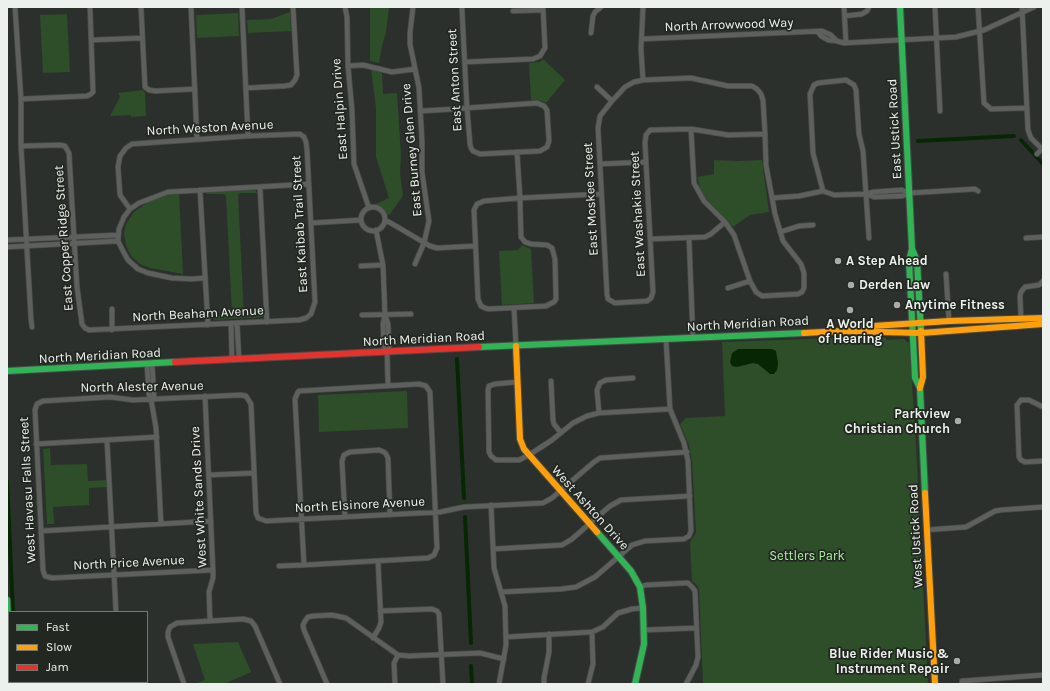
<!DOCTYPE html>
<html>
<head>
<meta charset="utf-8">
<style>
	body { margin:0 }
	#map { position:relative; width:1050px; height:691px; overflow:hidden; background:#2c302c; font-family:Karla,sans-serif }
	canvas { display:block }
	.frame { position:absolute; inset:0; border:8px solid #edf1ed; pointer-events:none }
	.legend { position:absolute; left:8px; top:611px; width:140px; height:72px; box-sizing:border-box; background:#222821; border:1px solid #737873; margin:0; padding:5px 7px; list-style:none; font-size:12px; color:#edf1ed }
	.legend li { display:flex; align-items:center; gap:8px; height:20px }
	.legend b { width:20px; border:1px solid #737873 }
</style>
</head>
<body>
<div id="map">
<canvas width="1050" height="691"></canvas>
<div class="frame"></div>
<ul class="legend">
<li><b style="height:5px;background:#30b455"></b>Fast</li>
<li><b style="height:5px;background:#ff9f0a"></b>Slow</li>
<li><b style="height:5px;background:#e5322d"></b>Jam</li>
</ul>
</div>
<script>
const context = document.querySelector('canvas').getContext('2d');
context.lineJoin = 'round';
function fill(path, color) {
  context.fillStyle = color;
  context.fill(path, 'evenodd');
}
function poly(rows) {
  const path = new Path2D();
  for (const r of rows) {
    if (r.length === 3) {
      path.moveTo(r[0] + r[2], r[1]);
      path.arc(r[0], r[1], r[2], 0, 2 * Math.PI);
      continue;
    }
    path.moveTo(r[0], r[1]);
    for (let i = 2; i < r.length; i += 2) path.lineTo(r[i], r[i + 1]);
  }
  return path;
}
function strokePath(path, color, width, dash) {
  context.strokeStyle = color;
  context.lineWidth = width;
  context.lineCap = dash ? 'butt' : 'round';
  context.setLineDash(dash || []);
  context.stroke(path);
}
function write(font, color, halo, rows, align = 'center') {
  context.font = font + ' Karla,sans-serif';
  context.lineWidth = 3.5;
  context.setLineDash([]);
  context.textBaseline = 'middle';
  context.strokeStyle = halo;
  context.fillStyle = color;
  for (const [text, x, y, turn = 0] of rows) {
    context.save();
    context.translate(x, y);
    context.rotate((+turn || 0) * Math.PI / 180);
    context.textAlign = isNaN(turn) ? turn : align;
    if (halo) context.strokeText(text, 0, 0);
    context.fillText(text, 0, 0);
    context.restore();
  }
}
const green = poly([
	[370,7,389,7,386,32,382,46,379,63,370,61],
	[290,12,291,31,248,33,247,20,271,19],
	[238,13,239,36,197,38,196,15],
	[67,14,70,72,43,73,40,15],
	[543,59,565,80,546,103,542,101,531,100,529,63,540,62],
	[371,69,382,73,383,94,397,93,401,156,400,174,403,196,390,214,388,215,381,207,373,205,389,198,376,157,376,108],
	[143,90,145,93,146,116,131,117,131,115,110,116,120,97,118,93],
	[714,160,737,161,762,160,769,212,750,215,733,227,707,200,701,191,697,177,714,174],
	[255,189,257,193,240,193,238,195,244,315,264,315,262,317,214,320,212,316,230,315,232,313,226,196,224,194,206,194,208,191],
	[174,193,179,193,183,274,150,268,140,264,132,257,129,252,126,245,124,234,126,224,134,212,148,202],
	[522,245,531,249,534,303,502,305,499,251,518,250],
	[865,337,886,338,886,340,904,339,909,343,915,426,928,684,703,684,699,589,696,584,692,581,690,542,696,533,692,461,689,445,680,424,686,418,725,416,722,342],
	[407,391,408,428,319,432,318,395],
	[50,448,51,465,87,464,88,481,107,480,107,487,89,488,89,505,53,507,54,524,47,524,43,449],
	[238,642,251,672,224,684,195,684,205,680,193,644]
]);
const water = poly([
	[738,349,772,349,776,351,778,363,777,370,774,374,770,374,758,364,753,363,737,367,732,366,730,362,732,353]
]);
const canal = poly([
	[1021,140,1043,164],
	[918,141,1014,136],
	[457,359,464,498],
	[7,481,13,612],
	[465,517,471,643],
	[471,666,472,684],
	[17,682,17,684]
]);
const street = poly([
	[15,7,21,99,21,146,31,319,32,327],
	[141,7,145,87,149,90,155,91,195,89],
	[191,7,197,139],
	[242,7,248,136],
	[345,7,347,17,348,66,352,110,354,164,369,208],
	[413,7,410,33,410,44,419,88,422,141,422,172,429,221,424,243,415,264],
	[844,7,846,43],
	[935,7,940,111],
	[978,7,984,103,991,109,1027,108],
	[1022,7,1028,130,1031,138,1043,150],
	[513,11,543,10],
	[845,16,862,14,867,11,869,7],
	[591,33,593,16,595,12,601,7],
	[642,39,822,31,831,35,837,41,828,40,821,36,818,32],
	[92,40,142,38],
	[837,41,844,43,956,37,984,30,1034,7],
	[465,62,533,59,540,56,545,48,543,7],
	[348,66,363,65,392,72,415,69],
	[643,80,641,49,643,7],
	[597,87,612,101],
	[246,88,284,86,291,85,295,80,297,75,293,7],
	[21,99,87,96,91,94,93,92,90,7],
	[421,111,455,109,467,108,537,103,544,106,547,110,549,141,547,147,540,151,480,154,473,151,471,148,470,144,467,108,462,10,462,7],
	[691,129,694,183,704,201,725,222,734,235,750,281,756,292,762,296,798,294,802,292,804,288,804,273,801,264,783,241,775,214,766,165,765,134,763,100,761,94,757,89,752,86,728,86,691,78,643,80,634,82,625,87,612,101,600,116,598,128,607,294,608,299,615,303,647,301,651,298,653,292,645,143,646,135,650,130,691,129,728,135,765,134],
	[21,146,60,145,65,146,69,153,77,287,82,324,85,328,89,330,299,320,306,318,311,314,315,302,307,150,306,142,304,137,300,134,248,136,132,144,126,148,120,156,118,167,120,195,130,209],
	[517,152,520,198,521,237,525,242,531,244,547,245,552,248,555,259,556,299,554,302,546,306,488,309,485,308,481,306,478,299,474,210,477,204,484,201,520,198,601,194],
	[1037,154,1042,149],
	[600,164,646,162],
	[260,187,267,322],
	[200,190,208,325],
	[823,191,813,153,810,94,814,85,818,83,846,80,854,85,856,90,859,134,863,151,869,238],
	[910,193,902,190,873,192,867,194,874,197,902,196,910,193,975,189,978,191],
	[772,198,799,196,823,191,834,195,867,194],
	[373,219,12],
	[385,221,389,222,430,246,437,248,475,246],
	[311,223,361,220],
	[376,230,383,265,385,315,388,324,389,347,387,350,384,347,383,324,385,315],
	[780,232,799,226,813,225],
	[689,238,693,338],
	[1026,238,1043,237],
	[651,239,705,237,711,234,725,222],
	[7,240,118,235],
	[7,247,118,241],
	[361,266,383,265],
	[946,274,949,321],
	[205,278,191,279,172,278,148,273,138,269,128,260,123,251,118,241,119,229,124,217,130,209,139,203,168,192,309,184],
	[728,288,750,281],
	[514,308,516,346],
	[112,309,112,330],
	[362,315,411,314],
	[1021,318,1020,296,1021,292,1025,287,1039,285,1043,281],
	[231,323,232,360],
	[237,323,239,359],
	[387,350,388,386],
	[147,365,149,395,151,399,154,395,152,364],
	[551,381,553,420,554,424,561,433],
	[517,382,495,384,489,386,488,390,489,452,491,456,496,460,519,460,529,455,552,440,573,423,587,416,599,413,670,409],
	[205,396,213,570,213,578,209,592,210,621],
	[151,399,156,428,161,523],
	[1043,407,1029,400,1021,400,1017,405,1019,457,1021,460,1025,462,1043,461],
	[599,413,597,390,600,383,606,380,633,378],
	[107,440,116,612],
	[36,444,157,437],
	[209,475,254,473],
	[491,505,494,568,505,606,506,645,499,684],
	[345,517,342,461,344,455,350,452,379,450,384,452,386,454,388,458,390,515],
	[926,530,966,527,995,511,1001,510,1043,507],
	[41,531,211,521],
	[493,549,562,545,572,539,610,506,621,500,690,496],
	[279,566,304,565,428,558,434,555,437,548,430,392,426,386,419,384,299,391,298,392,295,399,304,565],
	[213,570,52,578,45,576,43,570,35,410,37,404,43,401,110,397,133,400,241,395,246,396,251,404,256,513,258,518,266,521,440,512,464,507,543,503,552,498,594,462,600,458,687,452],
	[640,587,646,585,685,583,688,583,693,588,695,591,698,657,696,665,686,684],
	[501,592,561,589,576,587,595,577,632,545,645,541,684,539,689,536,691,531,688,461,684,443,670,409,666,339],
	[380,611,432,609,437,611,439,614,443,684],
	[644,630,696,628],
	[506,637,592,632,603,627,618,613,632,609,643,608],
	[373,638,379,628,381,622,378,561],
	[58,682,58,684],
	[126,682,127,684],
	[184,684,168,637,168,632,170,627,177,623,243,619,251,621,255,626,280,684],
	[327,684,304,630,303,625,305,621,308,617,313,616,332,615,346,618,398,655,409,656,480,653,504,659],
	[395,684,394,663,398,655],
	[544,684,544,678,549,652,549,634],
	[588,684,593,664,592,632],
	[962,684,962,681,1043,675]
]);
const fast = poly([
	[900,7,912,249,917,261,921,331],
	[912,249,909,261,915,378,920,388,925,493],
	[479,347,804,333],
	[7,371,175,362],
	[597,532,631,571,640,587,643,608,644,644,635,684],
	[7,600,9,640]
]);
const slow = poly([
	[847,330,858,327,949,321,1043,318],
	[804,333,842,331,921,333,1043,324],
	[516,346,520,439,524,449,597,532],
	[920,388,923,377,921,331],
	[925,493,935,684],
	[11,682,11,684]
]);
const jam = poly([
	[175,362,479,347]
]);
const markers = [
	[838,261,4,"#a9ada9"],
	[851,285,4,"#a9ada9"],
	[897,305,4,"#a9ada9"],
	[850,310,4,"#a9ada9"],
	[958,421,4,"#a9ada9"],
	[957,661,4,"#a9ada9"]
];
const streetNames = [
	["North Arrowwood Way",729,25,-2],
	["East Anton Street",455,80,-93],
	["East Halpin Drive",340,109,-94],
	["North Weston Avenue",210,128,-3],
	["East Ustick Road",895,129,-93],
	["East Burney Glen Drive",412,150,-95],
	["East Moskee Street",591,199,-93],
	["East Washakie Street",638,214,-93],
	["East Kaibab Trail Street",300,224,-93],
	["East Copper Ridge Street",64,238,-94],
	["North Beaham Avenue",198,314,-3],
	["North Meridian Road",748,324,-3],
	["North Meridian Road",424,339,-3],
	["North Meridian Road",100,356,-3],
	["North Alester Avenue",142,387,-1],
	["West Havasu Falls Street",28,490,-93],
	["West White Sands Drive",199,497,-93],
	["North Elsinore Avenue",360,505,-3],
	["West Ashton Drive",590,508,48],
	["West Ustick Road",916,536,-93],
	["North Price Avenue",129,563,-3]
];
const poiNames = [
	["A Step Ahead",846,261],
	["Derden Law",859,285],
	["Anytime Fitness",905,305],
	["A World",850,324,"center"],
	["of Hearing",850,339,"center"],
	["Parkview",950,414,"right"],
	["Christian Church",950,429,"right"],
	["Blue Rider Music &",949,654,"right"],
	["Instrument Repair",949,669,"right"]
];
const parkNames = [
	["Settlers Park",807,556]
];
fill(green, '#2e4d29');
fill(water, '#072604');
strokePath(canal, '#072604', 4);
strokePath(street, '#484b48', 6);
strokePath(fast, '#484b48', 8);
strokePath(slow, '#484b48', 8);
strokePath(jam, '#484b48', 8);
strokePath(street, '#5e605e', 4.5);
strokePath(fast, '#30b455', 6);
strokePath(slow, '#ff9f0a', 6);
strokePath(jam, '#e5322d', 6);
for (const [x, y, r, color] of markers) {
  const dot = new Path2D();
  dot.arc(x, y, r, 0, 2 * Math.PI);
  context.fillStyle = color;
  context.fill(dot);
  strokePath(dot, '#222821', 1.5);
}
write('13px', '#edf1ed', '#222821', streetNames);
write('bold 13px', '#edf1ed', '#222821', poiNames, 'left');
write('13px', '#a9ed9f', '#222821', parkNames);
</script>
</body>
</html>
